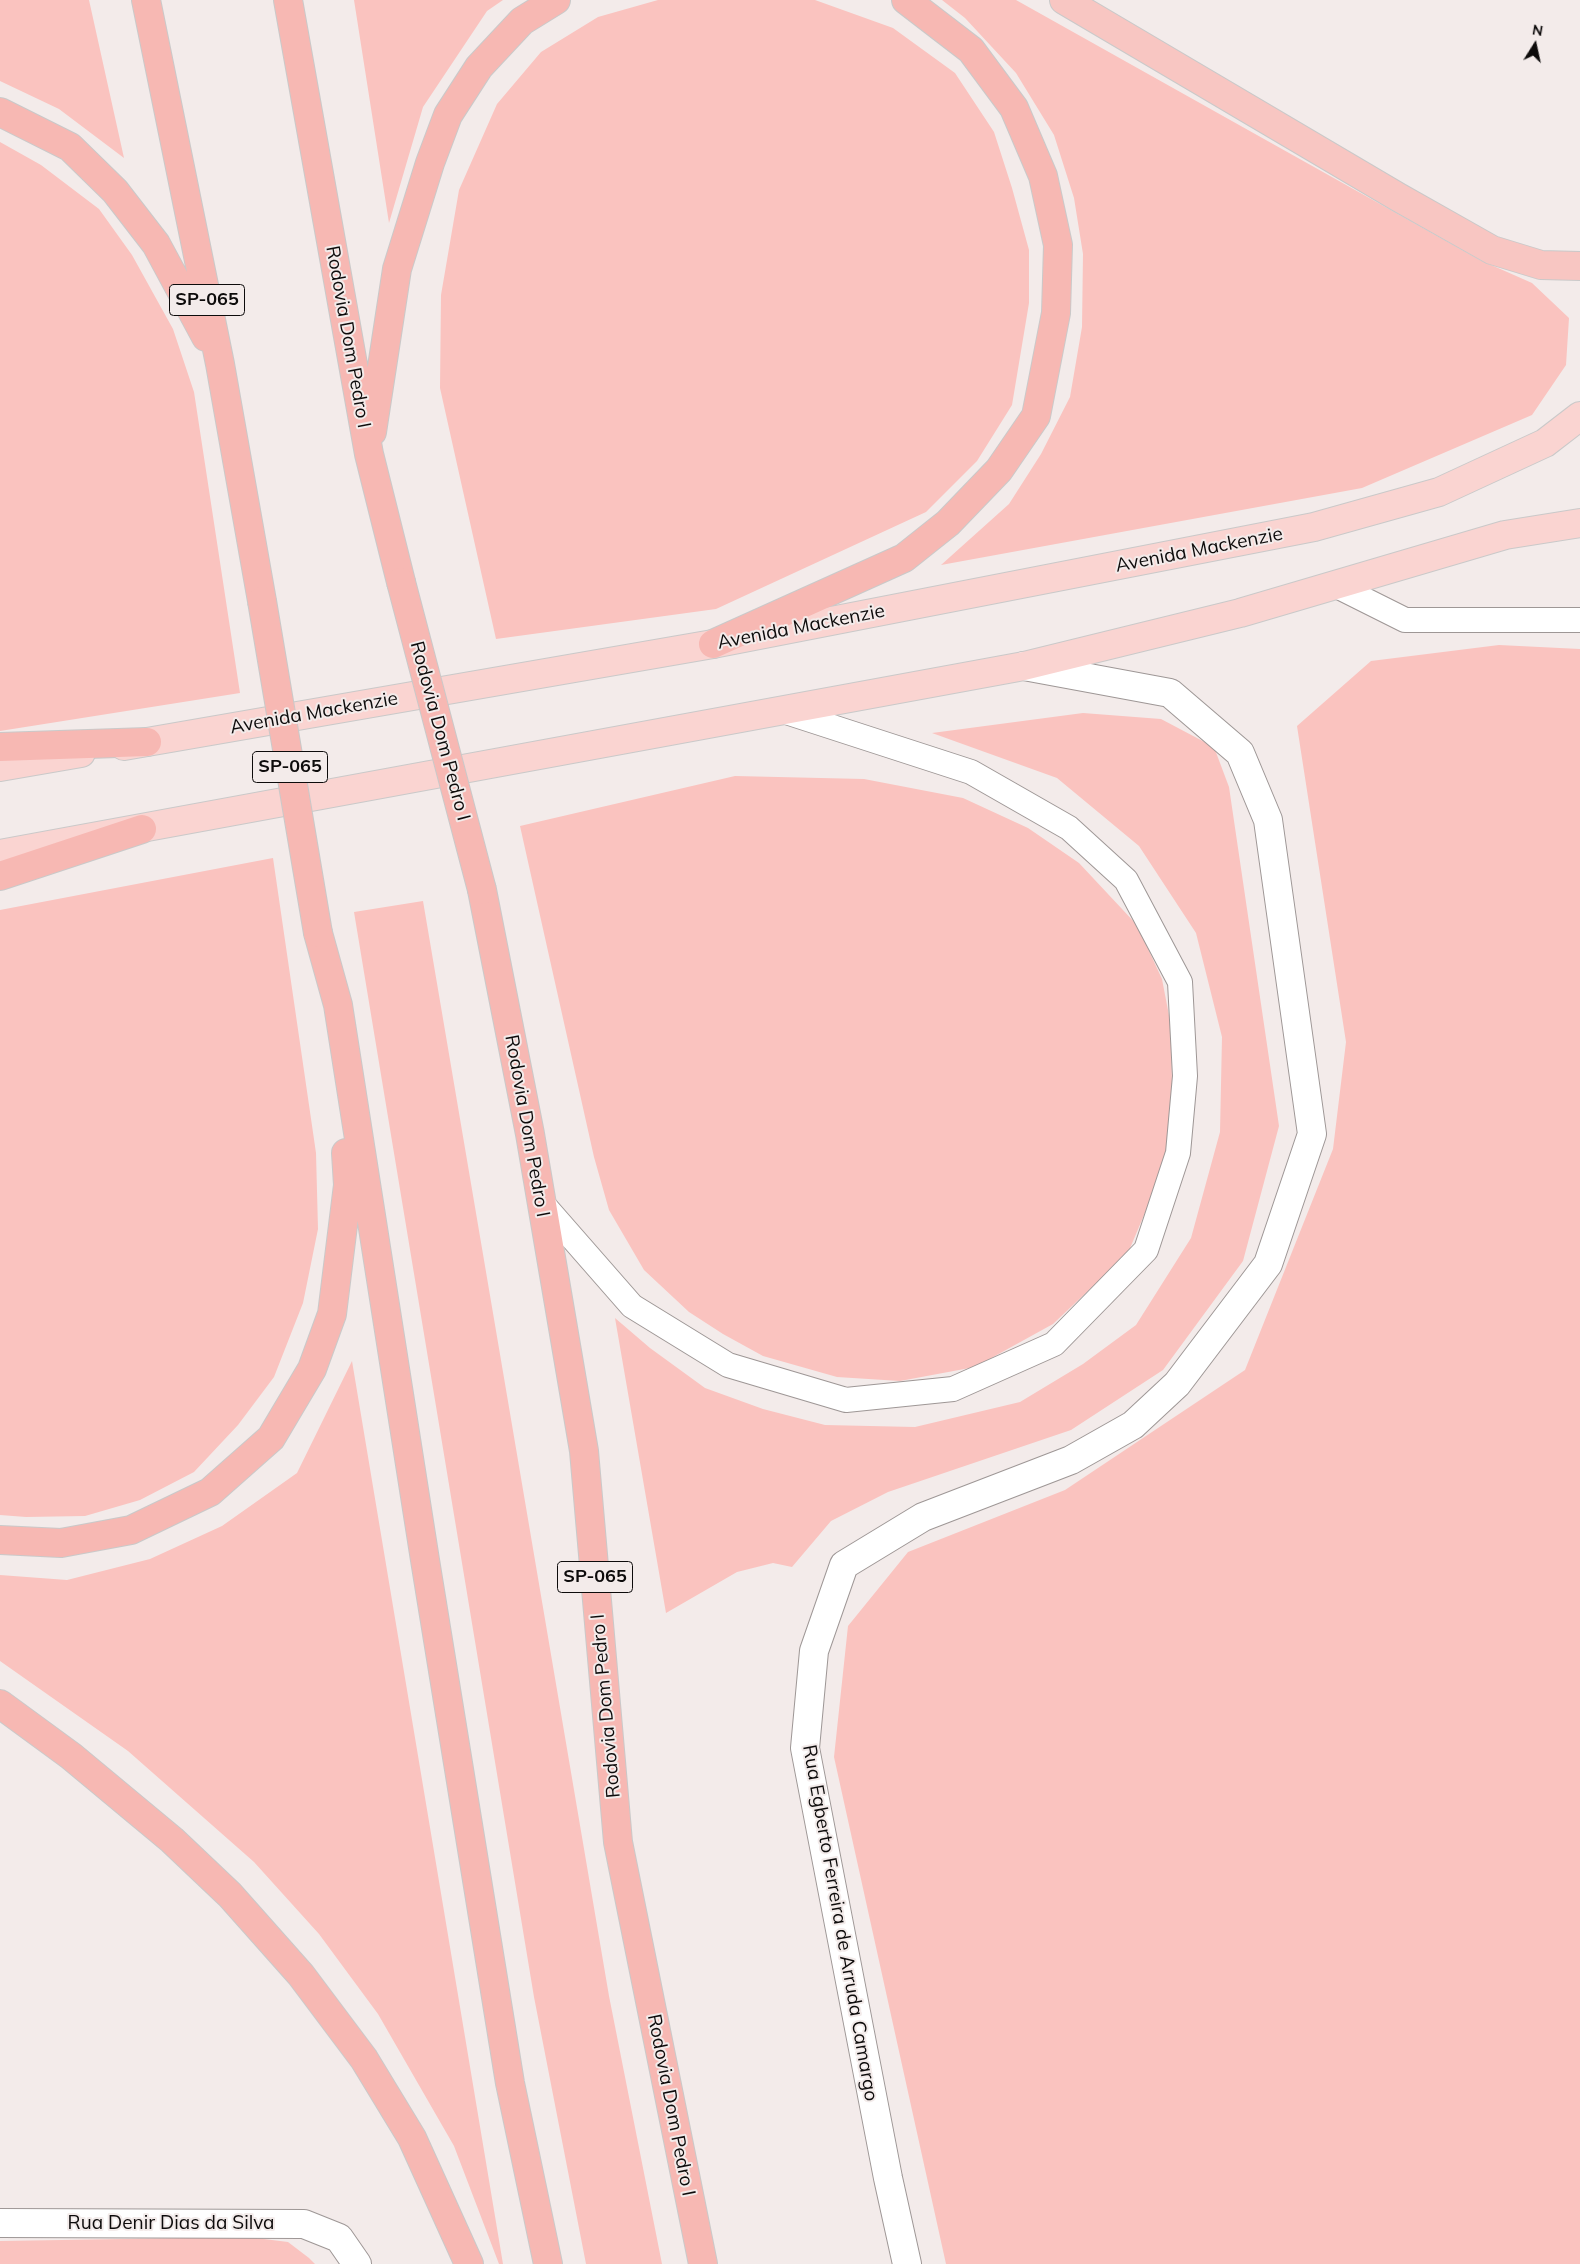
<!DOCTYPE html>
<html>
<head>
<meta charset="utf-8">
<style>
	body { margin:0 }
	#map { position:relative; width:1580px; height:2264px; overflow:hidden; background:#f3ebea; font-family:Mulish,sans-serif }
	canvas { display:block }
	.north { position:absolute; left:1510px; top:20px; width:50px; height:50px; -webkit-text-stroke:4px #f3ebea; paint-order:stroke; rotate:10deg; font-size:14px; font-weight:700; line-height:20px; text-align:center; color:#0d0b0b }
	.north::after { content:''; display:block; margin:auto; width:18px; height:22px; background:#0d0b0b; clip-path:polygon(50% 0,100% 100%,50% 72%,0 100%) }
</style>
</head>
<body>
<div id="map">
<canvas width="1580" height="2264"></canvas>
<div class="north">N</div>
</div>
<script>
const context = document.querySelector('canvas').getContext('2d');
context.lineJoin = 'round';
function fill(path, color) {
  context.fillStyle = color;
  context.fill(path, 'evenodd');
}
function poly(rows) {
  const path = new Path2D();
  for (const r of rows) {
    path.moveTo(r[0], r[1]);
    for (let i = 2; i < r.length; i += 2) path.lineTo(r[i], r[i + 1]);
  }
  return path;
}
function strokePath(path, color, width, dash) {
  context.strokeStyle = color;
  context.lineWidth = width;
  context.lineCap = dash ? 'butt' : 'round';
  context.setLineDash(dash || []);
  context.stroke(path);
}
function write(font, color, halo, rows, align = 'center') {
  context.font = font + ' Mulish,sans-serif';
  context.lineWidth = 4;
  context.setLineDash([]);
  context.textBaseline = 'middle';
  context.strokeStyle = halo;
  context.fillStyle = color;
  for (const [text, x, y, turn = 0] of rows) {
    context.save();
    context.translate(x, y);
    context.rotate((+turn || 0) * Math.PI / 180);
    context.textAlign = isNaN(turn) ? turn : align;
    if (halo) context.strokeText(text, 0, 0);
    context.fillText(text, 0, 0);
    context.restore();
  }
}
const green = poly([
	[0,0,89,0,124,158,59,109,0,81],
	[354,0,503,0,487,11,423,107,389,223],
	[658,0,815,0,893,28,955,73,994,132,1012,188,1029,250,1029,303,1012,405,977,461,926,512,716,609,496,639,440,388,441,295,459,190,497,104,541,52,598,17],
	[942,0,1016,0,1480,260,1532,283,1569,318,1566,365,1532,415,1362,488,941,565,1009,504,1041,454,1070,397,1082,327,1083,254,1074,198,1054,135,1016,73,965,18],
	[0,142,41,165,99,209,132,255,173,329,194,392,240,693,0,731],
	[1499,645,1580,649,1580,2264,946,2264,834,1757,848,1626,908,1552,1065,1490,1245,1370,1333,1149,1346,1042,1297,726,1371,661],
	[1083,713,1161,719,1214,747,1229,787,1279,1126,1243,1261,1163,1370,1071,1430,888,1492,831,1521,792,1567,773,1563,737,1572,666,1613,615,1318,650,1348,705,1388,763,1409,825,1425,915,1427,1020,1402,1083,1364,1136,1325,1191,1238,1220,1132,1222,1037,1196,933,1139,846,1057,778,932,733],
	[735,776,864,779,963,798,1028,828,1079,863,1137,925,1162,979,1171,1026,1172,1085,1168,1158,1128,1253,1053,1324,975,1367,900,1381,837,1377,763,1356,723,1334,689,1312,644,1270,609,1210,594,1157,520,826],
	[273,858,316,1153,318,1229,303,1303,274,1377,238,1425,194,1472,140,1500,85,1516,26,1517,0,1515,0,910],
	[423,901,609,1996,662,2264,586,2264,534,1997,354,912],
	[352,1361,503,2264,499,2264,454,2146,378,2014,319,1934,254,1862,128,1751,0,1661,0,1575,67,1580,150,1559,222,1526,297,1473],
	[248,2237,288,2242,309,2258,315,2264,0,2264,0,2241]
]);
const service = poly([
	[1337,586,1405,620,1580,620],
	[541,1202,632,1306,728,1365,846,1400,953,1389,1054,1344,1146,1250,1178,1153,1185,1076,1180,982,1126,880,1069,828,971,772,783,711]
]);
const minor = poly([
	[0,2223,304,2224,339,2238,357,2264],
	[907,2264,888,2178,805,1748,814,1651,844,1565,923,1517,1071,1460,1133,1425,1177,1384,1268,1264,1312,1134,1268,820,1240,753,1170,693,1024,666]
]);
const primary = poly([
	[124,746,713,644,1314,527,1439,492,1545,443,1580,416],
	[0,767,81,753],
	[0,854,1024,666,1240,613,1505,535,1580,523]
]);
const trunk = poly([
	[1064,0,1398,197,1492,250,1541,265,1580,266]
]);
const motorway = poly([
	[146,0,220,364,262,601],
	[288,0,369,454,401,582],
	[0,112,70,147,115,191,156,244,206,337],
	[372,432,397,269,430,163,448,115,479,67,522,21,556,0],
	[713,644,904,558,948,523,999,470,1036,416,1056,313,1058,245,1043,176,1014,108,971,50,906,0],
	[0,747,147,742],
	[0,876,142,829],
	[482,890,530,1134,584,1451,618,1842,703,2264],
	[318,933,338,1005,425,1560,510,2083,548,2264],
	[0,1540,61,1543,131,1530,210,1492,271,1438,312,1369,332,1314,348,1185,346,1153],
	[0,1704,71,1756,172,1840,230,1895,301,1975,364,2059,412,2138,469,2264]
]);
const motorwayBridge = poly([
	[401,582,482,890],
	[262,601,318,933]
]);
const shields = [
	[207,300,75],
	[290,767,75],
	[595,1577,75]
];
const shieldNames = [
	["SP-065",207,300],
	["SP-065",290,767],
	["SP-065",595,1577]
];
const streetNames = [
	["Rodovia Dom Pedro I",348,337,80],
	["Avenida Mackenzie",1199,550,-11],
	["Avenida Mackenzie",801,627,-11],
	["Avenida Mackenzie",314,713,-10],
	["Rodovia Dom Pedro I",440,731,75],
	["Rodovia Dom Pedro I",527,1126,80],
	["Rodovia Dom Pedro I",606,1706,-95],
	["Rua Egberto Ferreira de Arruda Camargo",840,1923,80],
	["Rodovia Dom Pedro I",671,2105,79],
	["Rua Denir Dias da Silva",171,2223]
];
fill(green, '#fac3bf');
strokePath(service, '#9e9796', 26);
strokePath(minor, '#9e9796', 30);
strokePath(primary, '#cac9c9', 30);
strokePath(trunk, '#cac9c9', 30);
strokePath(motorway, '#cac9c9', 30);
strokePath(service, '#fff', 24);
strokePath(minor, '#fff', 28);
strokePath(primary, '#fad4d1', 28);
strokePath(trunk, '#f8c6c2', 28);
strokePath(motorway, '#f7b8b3', 28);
strokePath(motorwayBridge, '#cac9c9', 30, []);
strokePath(motorwayBridge, '#f7b8b3', 28);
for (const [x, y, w] of shields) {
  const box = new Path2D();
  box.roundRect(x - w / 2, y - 15.5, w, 31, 4);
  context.fillStyle = '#f3ebea';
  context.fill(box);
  strokePath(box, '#0d0b0b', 1);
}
write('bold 18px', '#0d0b0b', null, shieldNames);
write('19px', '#0d0b0b', '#f3ebea', streetNames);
</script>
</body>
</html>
